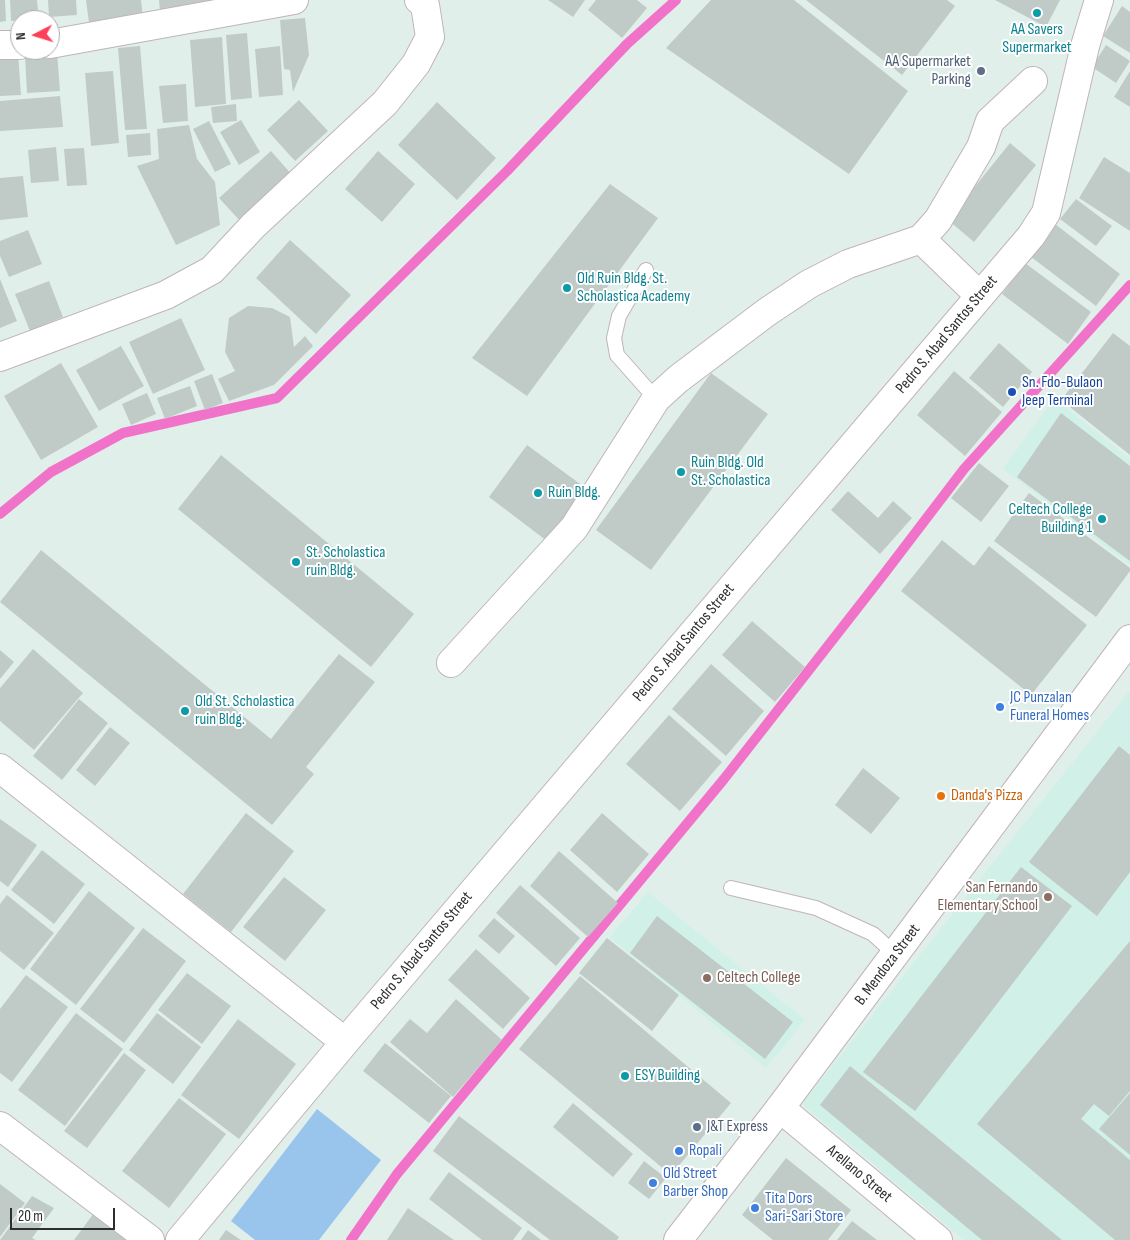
<!DOCTYPE html>
<html>
<head>
<meta charset="utf-8">
<style>
	body { margin:0 }
	#map { position:relative; width:1130px; height:1240px; overflow:hidden; background:#e1efea; font-family:"Sofia Sans Condensed",sans-serif }
	canvas { display:block }
	.north { position:absolute; left:10px; top:10px; width:50px; height:50px; box-sizing:border-box; background:#fff; border:1px solid #ababab; border-radius:50%; rotate:265deg; font-size:14px; font-weight:700; line-height:20px; text-align:center; color:#2e2e2e }
	.north::after { content:''; display:block; margin:auto; width:18px; height:22px; background:#fd4059; clip-path:polygon(50% 0,100% 100%,50% 72%,0 100%) }
	.scale { position:absolute; left:10px; top:1208px; width:105px; height:22px; box-sizing:border-box; border:2px solid #2e2e2e; border-top:0; padding-left:6px; font-size:15px; line-height:18px; white-space:nowrap; color:#2e2e2e; -webkit-text-stroke:4px #fff; paint-order:stroke }
</style>
</head>
<body>
<div id="map">
<canvas width="1130" height="1240"></canvas>
<div class="north">N</div>
<div class="scale">20 m</div>
</div>
<script>
const context = document.querySelector('canvas').getContext('2d');
context.lineJoin = 'round';
function fill(path, color) {
  context.fillStyle = color;
  context.fill(path, 'evenodd');
}
function poly(rows) {
  const path = new Path2D();
  for (const r of rows) {
    path.moveTo(r[0], r[1]);
    for (let i = 2; i < r.length; i += 2) path.lineTo(r[i], r[i + 1]);
  }
  return path;
}
function strokePath(path, color, width, dash) {
  context.strokeStyle = color;
  context.lineWidth = width;
  context.lineCap = dash ? 'butt' : 'round';
  context.setLineDash(dash || []);
  context.stroke(path);
}
function write(font, color, halo, rows, align = 'center') {
  context.font = font + ' "Sofia Sans Condensed",sans-serif';
  context.lineWidth = 4;
  context.setLineDash([]);
  context.textBaseline = 'middle';
  context.strokeStyle = halo;
  context.fillStyle = color;
  for (const [text, x, y, turn = 0] of rows) {
    context.save();
    context.translate(x, y);
    context.rotate((+turn || 0) * Math.PI / 180);
    context.textAlign = isNaN(turn) ? turn : align;
    if (halo) context.strokeText(text, 0, 0);
    context.fillText(text, 0, 0);
    context.restore();
  }
}
const education = poly([
	[1054,398,1130,459,1130,565,1003,469],
	[1130,690,1130,1240,964,1240,802,1104],
	[648,892,805,1020,766,1068,610,937]
]);
const pitch = poly([
	[317,1109,381,1160,319,1240,255,1240,231,1221]
]);
const stream = poly([
	[0,514,51,472,123,433,277,398,507,171,627,44,676,0],
	[351,1240,397,1174,724,779,884,574,964,469,1130,285]
]);
const building = poly([
	[0,0,5,0,6,21,0,22],
	[10,0,37,0,39,19,11,21],
	[48,0,76,0,77,15,49,17],
	[86,0,141,0,143,18,89,23],
	[159,0,231,0,160,12],
	[548,0,585,0,573,17],
	[596,0,637,0,647,8,622,38,588,10],
	[711,0,794,0,908,91,849,174,666,48],
	[806,0,947,0,955,6,902,75],
	[995,0,1060,0,1046,27],
	[1122,6,1130,12,1130,53,1103,36],
	[305,18,309,55,293,92,290,70,284,69,280,20],
	[247,33,252,98,231,100,226,35],
	[222,37,226,104,195,107,190,40],
	[1106,45,1130,61,1116,83,1092,67],
	[140,46,147,129,125,130,118,48],
	[280,46,283,95,259,97,255,49],
	[57,52,60,91,27,93,25,55],
	[18,53,21,95,0,96,0,54],
	[113,71,119,143,91,146,85,73],
	[1130,71,1130,107,1114,97],
	[186,84,188,121,163,123,159,86],
	[60,96,63,127,0,131,0,101],
	[299,100,328,131,295,161,267,130],
	[437,102,496,158,457,200,398,145],
	[236,104,237,121,213,123,211,107],
	[241,120,260,152,239,165,220,132],
	[209,121,231,164,215,172,193,129],
	[189,125,197,159,215,182,220,225,176,245,137,166,159,159,157,129],
	[150,133,151,155,128,157,126,135],
	[1010,143,1036,165,974,242,948,220],
	[56,147,59,181,31,183,28,150],
	[84,148,87,185,67,186,64,149],
	[271,151,293,176,242,223,219,198],
	[378,151,415,184,382,222,345,189],
	[1104,157,1130,173,1130,231,1079,198],
	[23,176,28,217,0,220,0,178],
	[610,184,658,218,527,396,472,358],
	[1076,199,1112,226,1096,246,1060,219],
	[1055,224,1120,274,1096,306,1031,257],
	[28,230,42,264,9,277,0,256,0,241],
	[290,240,351,295,316,334,256,278],
	[1025,263,1091,312,1068,344,1002,294],
	[0,279,17,321,0,328],
	[49,281,63,317,30,331,15,294],
	[248,306,272,308,290,317,294,347,305,336,313,346,274,385,229,401,218,379,235,371,225,352,229,318],
	[181,318,205,370,153,394,129,342],
	[1113,333,1130,346,1130,455,1061,400],
	[999,343,1032,372,1003,407,969,378],
	[121,346,144,386,99,411,76,370],
	[61,363,98,427,41,460,4,396],
	[954,371,1002,412,965,456,917,415],
	[711,373,768,414,651,570,596,530],
	[212,374,223,403,205,410,194,381],
	[190,386,197,406,165,419,157,398],
	[147,393,156,414,131,425,122,404],
	[1061,413,1130,466,1130,561,1017,477],
	[527,445,587,489,547,541,489,497],
	[221,455,414,614,371,667,178,509],
	[979,463,1009,486,981,522,951,498],
	[848,491,878,518,893,501,912,518,880,554,831,510],
	[1029,493,1130,568,1130,571,1096,617,994,541],
	[942,540,974,566,989,546,1087,625,1031,695,901,591],
	[41,550,271,739,339,654,375,682,306,767,314,774,272,825,0,602],
	[752,621,805,667,775,702,722,655],
	[33,649,83,693,34,750,0,721,0,688],
	[0,650,14,662,0,679],
	[711,664,764,711,726,756,672,709],
	[79,699,108,723,62,780,33,756],
	[669,715,722,762,680,811,626,764],
	[110,727,130,743,95,786,76,770],
	[1119,746,1130,755,1130,872,1097,916,1029,862],
	[863,768,900,798,871,834,835,805],
	[246,813,294,851,231,932,183,894],
	[602,813,649,854,617,892,570,850],
	[0,819,37,845,8,887,0,881],
	[42,850,85,884,54,924,11,890],
	[559,851,618,903,588,937,530,886],
	[1021,867,1072,906,915,1111,863,1072],
	[284,877,326,910,285,961,243,927],
	[520,885,580,938,556,966,496,913],
	[89,891,135,928,76,1005,30,969],
	[7,895,54,933,24,970,0,951,0,904],
	[657,916,793,1022,765,1059,630,953],
	[494,918,515,936,499,954,478,936],
	[143,928,186,961,124,1043,80,1009],
	[607,938,679,995,652,1031,579,973],
	[1130,941,1130,1091,1109,1116,1094,1104,1081,1119,1130,1160,1130,1240,1115,1240,977,1124],
	[476,949,530,998,503,1029,448,980],
	[187,973,231,1006,202,1044,158,1010],
	[26,975,68,1007,12,1082,0,1073,0,1009],
	[580,976,731,1103,671,1175,519,1049],
	[456,999,502,1040,453,1097,390,1042,410,1019,427,1033],
	[76,1013,123,1049,65,1126,18,1090],
	[157,1013,201,1047,173,1084,129,1050],
	[238,1019,296,1064,239,1139,181,1095],
	[385,1043,451,1096,429,1123,363,1071],
	[124,1053,146,1070,87,1148,64,1131],
	[850,1066,1062,1240,982,1240,820,1105],
	[1130,1093,1130,1155,1099,1129],
	[179,1098,226,1134,169,1208,122,1171],
	[573,1103,633,1154,613,1177,553,1127],
	[459,1116,619,1237,617,1240,550,1240,433,1151],
	[786,1158,851,1210,828,1240,773,1240,742,1215],
	[644,1161,666,1178,649,1199,628,1183],
	[449,1172,522,1228,513,1240,482,1240,429,1199],
	[0,1184,25,1203,0,1237],
	[32,1196,54,1208,32,1238,36,1240,0,1240],
	[408,1208,454,1240,387,1240],
	[94,1213,130,1240,74,1240],
	[852,1221,877,1240,837,1240],
	[226,1230,241,1240,219,1240],
	[528,1230,541,1240,521,1240]
]);
const service = poly([
	[646,270,619,316,614,338,617,355,656,399],
	[731,888,816,908,873,934,895,954]
]);
const minor = poly([
	[50,44,294,0],
	[0,45,20,45],
	[921,239,980,296],
	[0,357,166,295,212,270,253,226,385,103,416,64,430,37,425,5,419,0],
	[451,663,574,528,656,399,678,379,767,312,809,284,848,264,921,239,938,220,981,147,990,121,1033,81],
	[0,768,345,1042],
	[780,1108,938,1240],
	[0,1126,150,1240],
	[180,1240,345,1042,1031,236,1046,213,1085,46,1099,0]
]);
const secondary = poly([
	[678,1240,780,1108,1130,639]
]);
const markers = [
	[1037,13,5,"#0f9aa8"],
	[981,71,5,"#5c6f8a"],
	[567,288,5,"#0f9aa8"],
	[1012,392,5,"#1a4fb4"],
	[681,472,5,"#0f9aa8"],
	[538,493,5,"#0f9aa8"],
	[1102,519,5,"#0f9aa8"],
	[296,562,5,"#0f9aa8"],
	[1000,707,5,"#3f7fe0"],
	[185,711,5,"#0f9aa8"],
	[941,796,5,"#e8710a"],
	[1048,897,5,"#8d6e63"],
	[707,978,5,"#8d6e63"],
	[625,1076,5,"#0f9aa8"],
	[697,1127,5,"#5c6f8a"],
	[679,1151,5,"#3f7fe0"],
	[653,1183,5,"#3f7fe0"],
	[755,1208,5,"#3f7fe0"]
];
const cultureNames = [
	["AA Savers",1037,30,"center"],
	["Supermarket",1037,48,"center"],
	["Old Ruin Bldg. St.",577,279],
	["Scholastica Academy",577,297],
	["Ruin Bldg. Old",691,463],
	["St. Scholastica",691,481],
	["Ruin Bldg.",548,493],
	["Celtech College",1092,510,"right"],
	["Building 1",1092,528,"right"],
	["St. Scholastica",306,553],
	["ruin Bldg.",306,571],
	["Old St. Scholastica",195,702],
	["ruin Bldg.",195,720],
	["ESY Building",635,1076]
];
const serviceNames = [
	["AA Supermarket",971,62],
	["Parking",971,80],
	["J&T Express",707,1127,"left"]
];
const streetNames = [
	["Pedro S. Abad Santos Street",947,335,-50],
	["Pedro S. Abad Santos Street",684,643,-50],
	["Pedro S. Abad Santos Street",422,951,-50],
	["B. Mendoza Street",888,965,-53],
	["Arellano Street",859,1174,40]
];
const transitNames = [
	["Sn. Fdo-Bulaon",1022,383],
	["Jeep Terminal",1022,401]
];
const shopNames = [
	["JC Punzalan",1010,698],
	["Funeral Homes",1010,716],
	["Ropali",689,1151],
	["Old Street",663,1174],
	["Barber Shop",663,1192],
	["Tita Dors",765,1199],
	["Sari-Sari Store",765,1217]
];
const foodNames = [
	["Danda's Pizza",951,796]
];
const educationNames = [
	["San Fernando",1038,888],
	["Elementary School",1038,906],
	["Celtech College",717,978,"left"]
];
fill(education, '#d0f0e8');
fill(pitch, '#99c5ed');
strokePath(stream, '#f173c9', 10);
fill(building, '#c0cbc7');
strokePath(service, '#c1b4b6', 16);
strokePath(minor, '#c1b4b6', 30);
strokePath(secondary, '#c1b4b6', 30);
strokePath(service, '#fff', 14);
strokePath(minor, '#fff', 28);
strokePath(secondary, '#fff', 28);
for (const [x, y, r, color] of markers) {
  const dot = new Path2D();
  dot.arc(x, y, r, 0, 2 * Math.PI);
  context.fillStyle = color;
  context.fill(dot);
  strokePath(dot, '#fff', 2);
}
write('16px', '#0d838f', '#fff', cultureNames, 'left');
write('16px', '#4e5e75', '#fff', serviceNames, 'right');
write('16px', '#2e2e2e', '#fff', streetNames);
write('16px', '#164399', '#fff', transitNames, 'left');
write('16px', '#366cbe', '#fff', shopNames, 'left');
write('16px', '#c56008', '#fff', foodNames, 'left');
write('16px', '#785e54', '#fff', educationNames, 'right');
</script>
</body>
</html>
